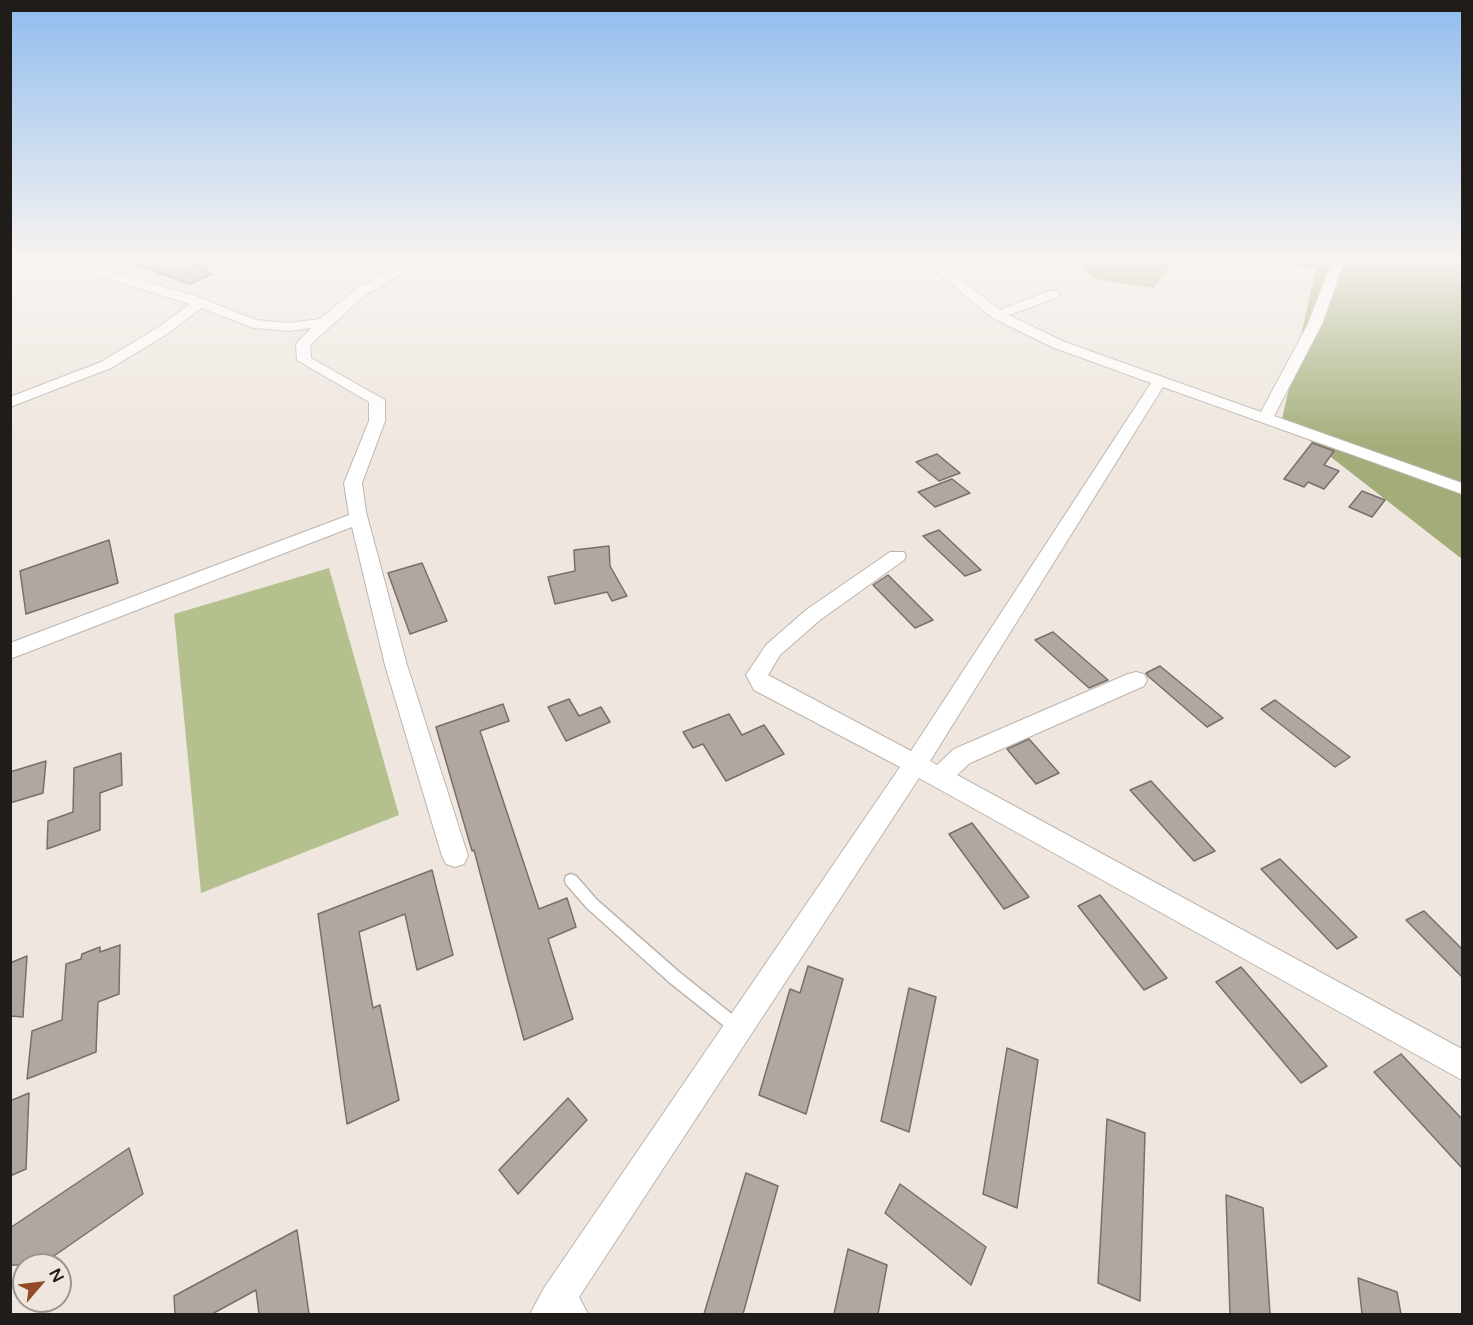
<!DOCTYPE html>
<html>
<head>
<meta charset="utf-8">
<style>
	body { margin:0 }
	#map { position:relative; width:1473px; height:1325px; overflow:hidden; background:#efe7df; font-family:"Varela Round",sans-serif }
	canvas { display:block }
	.frame { position:absolute; inset:0; border:12px solid #1f1c19; pointer-events:none }
	.north { position:absolute; left:12px; top:1253px; width:60px; height:60px; box-sizing:border-box; background:#efe7df; border:2px solid #9c9690; border-radius:50%; rotate:62deg; font-size:16px; font-weight:700; line-height:24px; text-align:center; color:#1f1c19 }
	.north::after { content:''; display:block; margin:auto; width:21px; height:27px; background:#924a27; clip-path:polygon(50% 0,100% 100%,50% 72%,0 100%) }
</style>
</head>
<body>
<div id="map">
<canvas width="1473" height="1325"></canvas>
<div class="frame"></div>
<div class="north">N</div>
</div>
<script>
const context = document.querySelector('canvas').getContext('2d');
context.lineJoin = 'round';
function fill(path, color) {
  context.fillStyle = color;
  context.fill(path, 'evenodd');
}
function poly(rows) {
  const path = new Path2D();
  for (const r of rows) {
    path.moveTo(r[0], r[1]);
    for (let i = 2; i < r.length; i += 2) path.lineTo(r[i], r[i + 1]);
  }
  return path;
}
function strokePath(path, color, width, dash) {
  context.strokeStyle = color;
  context.lineWidth = width;
  context.lineCap = dash ? 'butt' : 'round';
  context.setLineDash(dash || []);
  context.stroke(path);
}
const green = poly([
	[329,568,399,815,201,893,174,614]
]);
const forest = poly([
	[1076,261,1173,261,1154,288,1095,279],
	[1252,261,1462,263,1462,559,1282,419,1316,269]
]);
const building = poly([
	[131,261,188,261,208,268,202,271,212,274,190,284,130,263,131,261],
	[1312,443,1334,451,1324,465,1339,471,1324,489,1308,482,1304,487,1284,479,1312,443],
	[937,454,960,473,939,481,916,462,937,454],
	[952,479,970,493,935,507,918,492,952,479],
	[1362,491,1385,500,1372,517,1349,507,1362,491],
	[939,530,981,570,965,576,923,536,939,530],
	[109,540,118,583,26,614,20,571,109,540],
	[609,546,610,566,627,596,612,601,607,592,555,604,548,577,575,571,574,550,609,546],
	[422,563,447,621,410,634,388,573,422,563],
	[888,575,933,620,915,628,873,585,888,575],
	[1053,632,1108,680,1089,688,1035,640,1053,632],
	[1160,666,1223,718,1207,727,1148,676,1146,673,1160,666],
	[569,699,579,716,601,707,610,722,566,741,548,707,569,699],
	[1275,700,1350,757,1335,767,1261,709,1275,700],
	[503,704,509,721,480,731,539,909,567,898,576,927,548,939,573,1019,524,1040,474,850,472,851,436,727,503,704],
	[729,714,742,735,764,725,784,754,726,781,703,744,693,748,683,732,729,714],
	[1029,739,1059,773,1036,784,1007,749,1029,739],
	[121,753,122,785,100,793,100,830,47,849,48,821,73,812,74,768,121,753],
	[46,761,43,793,10,803,10,772,46,761],
	[1151,781,1215,851,1194,861,1130,790,1151,781],
	[972,823,1029,897,1004,909,949,834,972,823],
	[1280,859,1357,937,1337,949,1261,869,1280,859],
	[432,870,453,955,417,970,405,914,359,932,373,1008,380,1005,399,1100,347,1124,318,914,432,870],
	[1100,895,1167,978,1144,990,1078,906,1100,895],
	[1424,911,1462,949,1462,977,1406,920,1424,911],
	[120,945,119,994,98,1002,96,1052,27,1079,32,1031,62,1020,66,964,81,959,82,954,100,947,100,952,120,945],
	[27,956,23,1017,10,1016,10,963,27,956],
	[808,966,843,979,806,1114,759,1095,790,989,800,993,808,966],
	[1241,967,1327,1066,1301,1083,1216,982,1241,967],
	[909,988,936,997,909,1132,881,1121,909,988],
	[1007,1048,1038,1060,1017,1208,983,1194,1007,1048],
	[1401,1054,1462,1119,1462,1168,1374,1072,1401,1054],
	[29,1093,26,1169,10,1176,10,1101,29,1093],
	[568,1098,587,1120,518,1194,499,1170,568,1098],
	[1107,1119,1145,1133,1140,1301,1098,1283,1107,1119],
	[129,1148,143,1194,41,1265,10,1265,10,1228,129,1148],
	[746,1173,778,1186,743,1314,704,1314,746,1173],
	[900,1184,986,1247,971,1285,885,1213,900,1184],
	[1226,1195,1263,1208,1270,1314,1230,1314,1226,1195],
	[297,1230,309,1314,259,1314,256,1290,212,1314,175,1314,174,1296,297,1230],
	[848,1249,887,1265,878,1314,834,1314,848,1249],
	[1358,1278,1397,1292,1401,1314,1362,1314,1358,1278]
]);
const lane = poly([
	[571,874,576,876,597,900,679,972,743,1023,745,1028,743,1033,738,1035,733,1033,669,982,587,908,566,884,565,880,566,876,571,874]
]);
const street = poly([
	[51,261,71,261,193,295,256,320,289,323,320,319,354,290,408,261,423,261,364,296,310,345,311,358,385,400,385,421,362,483,366,512,407,665,468,856,464,864,455,867,446,864,442,856,385,665,352,527,10,659,10,643,349,515,344,483,369,421,369,402,297,360,296,344,311,328,289,331,254,328,201,308,167,334,111,368,10,407,10,397,101,362,157,328,190,304,51,261],
	[923,261,937,261,1000,310,1049,291,1059,291,1059,297,1009,315,1062,341,1261,412,1308,324,1332,261,1344,261,1322,324,1274,416,1462,483,1462,494,1163,387,930,761,937,765,954,749,1128,674,1136,672,1144,674,1147,680,1144,686,970,763,957,775,1462,1049,1462,1080,919,778,579,1297,588,1314,530,1314,544,1288,900,767,754,690,746,675,766,645,806,610,890,552,904,552,906,556,904,560,820,620,780,655,768,675,911,751,1151,383,1052,347,993,318,923,261]
]);
fill(green, '#b5c08f');
fill(forest, '#a2ad79');
fill(building, '#b1a7a2');
strokePath(building, '#786f6a', 1.5);
strokePath(lane, '#bcb4ad', 3);
strokePath(street, '#bcb4ad', 2);
fill(lane, '#fff');
fill(street, '#fff');
const sky = context.createLinearGradient(0, 0, 0, 447);
sky.addColorStop(0, '#90bcee');
sky.addColorStop(0.58, '#f8f4f1');
sky.addColorStop(1, '#f8f4f100');
context.fillStyle = sky;
context.fillRect(0, 0, 1473, 447);
</script>
</body>
</html>
